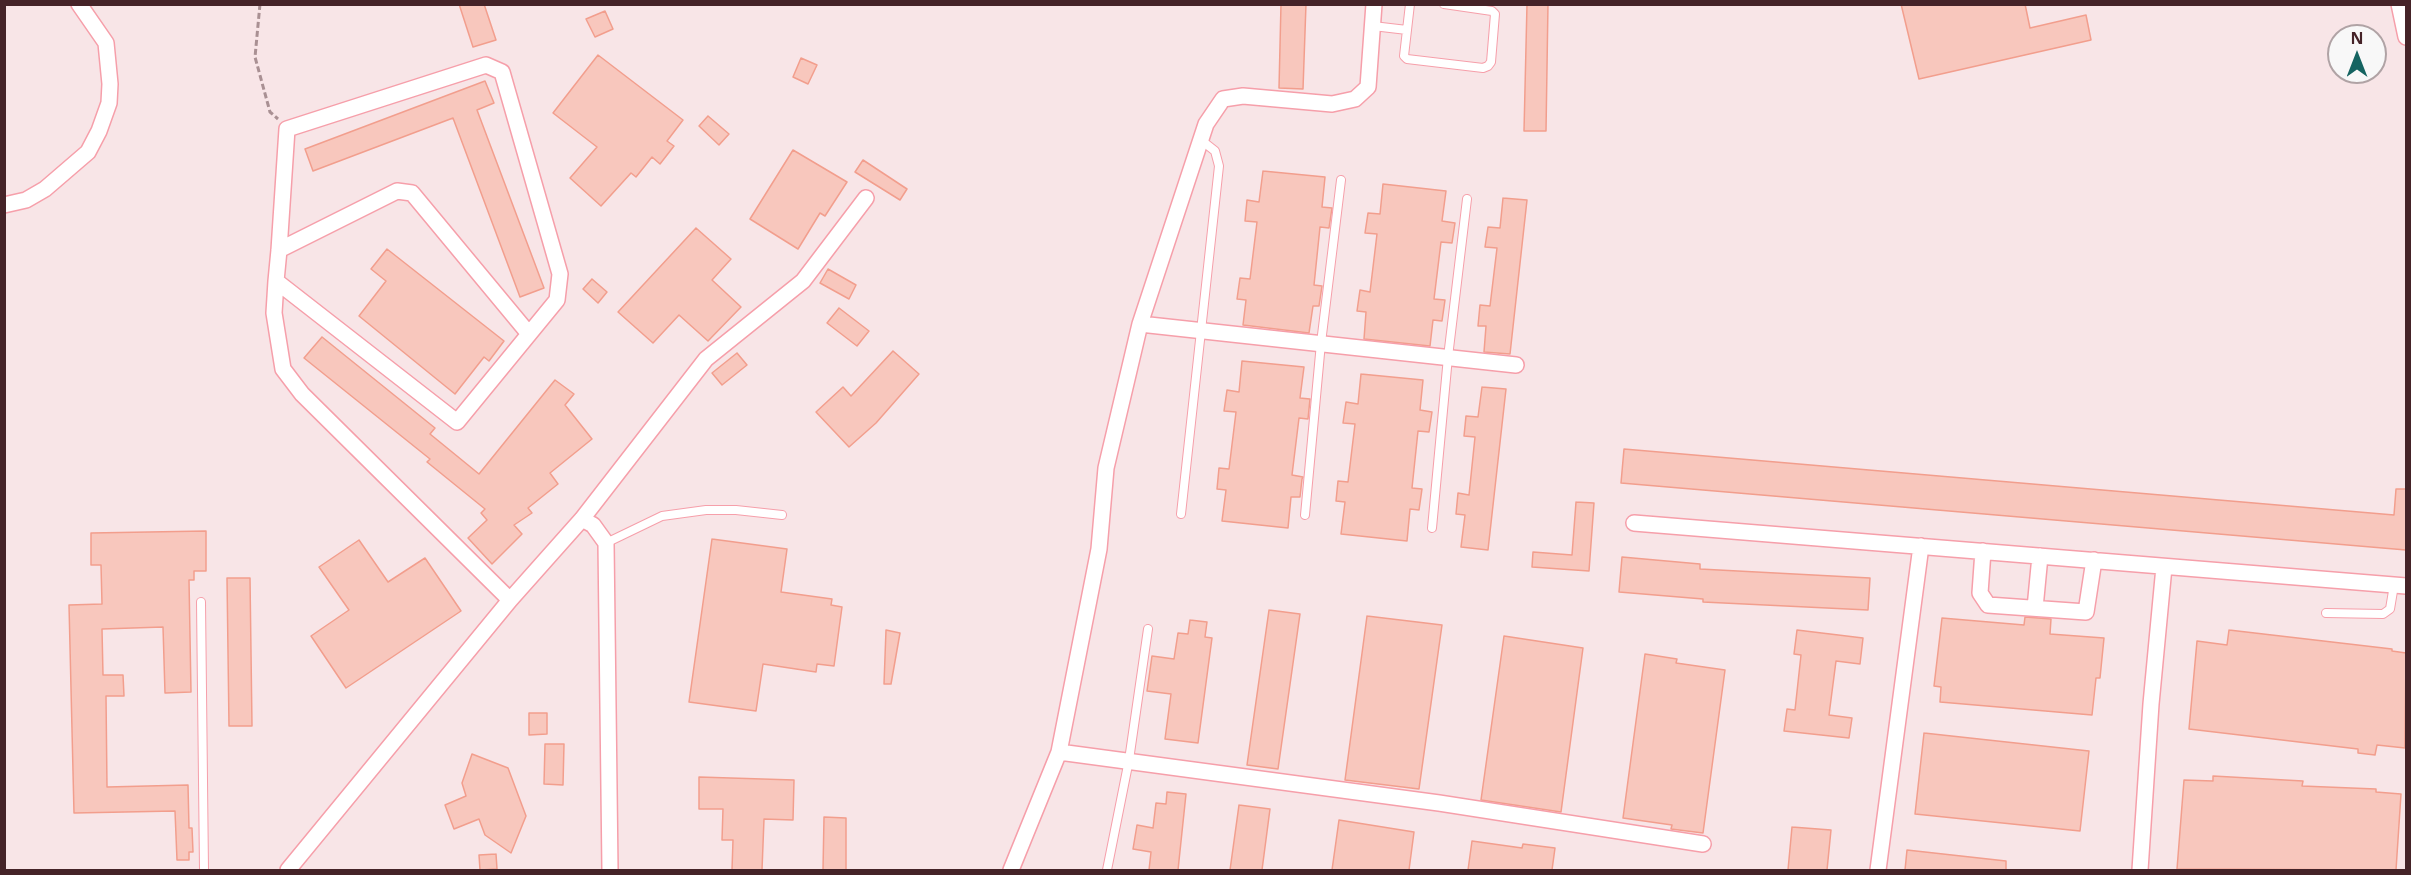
<!DOCTYPE html>
<html>
<head>
<meta charset="utf-8">
<style>
	body { margin:0 }
	#map { position:relative; width:2411px; height:875px; overflow:hidden; background:#f8e5e7; font-family:"Noto Sans",sans-serif }
	canvas { display:block }
	.frame { position:absolute; inset:0; border:6px solid #452328; pointer-events:none }
	.north { position:absolute; left:2327px; top:24px; width:60px; height:60px; box-sizing:border-box; background:#f8f8f8; border:2px solid #b0a3a5; border-radius:50%; rotate:0deg; font-size:16px; font-weight:700; line-height:24px; text-align:center; color:#452328 }
	.north::after { content:''; display:block; margin:auto; width:21px; height:27px; background:#156461; clip-path:polygon(50% 0,100% 100%,50% 72%,0 100%) }
</style>
</head>
<body>
<div id="map">
<canvas width="2411" height="875"></canvas>
<div class="frame"></div>
<div class="north">N</div>
</div>
<script>
const context = document.querySelector('canvas').getContext('2d');
context.lineJoin = 'round';
function fill(path, color) {
  context.fillStyle = color;
  context.fill(path, 'evenodd');
}
function poly(rows) {
  const path = new Path2D();
  for (const r of rows) {
    path.moveTo(r[0], r[1]);
    for (let i = 2; i < r.length; i += 2) path.lineTo(r[i], r[i + 1]);
  }
  return path;
}
function strokePath(path, color, width, dash) {
  context.strokeStyle = color;
  context.lineWidth = width;
  context.lineCap = dash ? 'butt' : 'round';
  context.setLineDash(dash || []);
  context.stroke(path);
}
const building = poly([
	[459,4,484,4,496,40,473,47,459,4],
	[1281,4,1306,4,1303,89,1279,88,1281,4],
	[1527,4,1548,4,1546,131,1524,131,1527,4],
	[1901,4,2025,4,2030,28,2086,15,2091,40,1919,79,1901,4],
	[605,11,613,29,595,37,586,19,605,11],
	[598,55,683,120,667,141,674,146,660,164,652,157,636,177,631,173,601,206,570,178,597,147,553,113,598,55],
	[801,58,817,65,808,84,793,77,801,58],
	[485,81,494,103,477,110,544,288,520,297,453,118,313,171,305,149,485,81],
	[708,116,729,134,719,145,699,126,708,116],
	[793,150,847,182,825,216,820,213,798,249,750,219,793,150],
	[863,160,907,189,900,200,855,172,863,160],
	[1263,171,1325,177,1322,207,1332,208,1329,228,1320,227,1314,285,1322,286,1319,306,1313,306,1309,333,1243,325,1246,300,1237,299,1240,278,1250,279,1257,222,1245,221,1247,200,1259,202,1263,171],
	[1383,184,1446,191,1442,221,1455,223,1452,243,1441,242,1434,299,1445,300,1442,321,1433,320,1430,346,1364,339,1366,312,1357,311,1360,290,1370,292,1377,234,1365,233,1368,213,1380,214,1383,184],
	[1503,198,1527,200,1510,354,1484,352,1486,326,1478,326,1480,305,1490,306,1497,248,1485,247,1488,227,1500,228,1503,198],
	[696,228,731,259,712,280,741,307,708,341,679,315,653,343,618,312,696,228],
	[387,249,504,341,489,361,484,357,455,394,359,316,386,281,371,269,387,249],
	[828,269,856,285,849,299,820,283,828,269],
	[592,279,607,292,598,303,583,289,592,279],
	[839,308,869,331,857,346,827,323,839,308],
	[322,337,435,428,430,434,479,474,555,380,574,394,565,405,592,439,550,473,558,484,528,508,532,513,514,525,522,534,492,564,468,538,487,520,481,513,485,509,427,462,430,459,304,358,322,337],
	[893,351,919,374,876,423,849,447,816,412,843,387,851,396,893,351],
	[737,353,747,365,722,385,712,373,737,353],
	[1242,361,1304,367,1300,398,1310,399,1308,419,1299,418,1292,475,1303,477,1302,479,1300,497,1291,497,1288,528,1222,521,1226,490,1217,489,1219,468,1229,469,1236,412,1224,411,1227,390,1239,392,1242,361],
	[1361,374,1423,380,1420,410,1432,412,1429,432,1418,431,1412,488,1422,489,1419,510,1410,509,1407,541,1341,534,1345,502,1336,501,1338,481,1348,482,1355,424,1343,423,1346,402,1358,404,1361,374],
	[1482,387,1506,389,1488,550,1461,547,1465,515,1456,514,1458,493,1469,495,1475,437,1464,436,1466,416,1478,417,1482,387],
	[1624,449,2394,515,2396,489,2406,489,2406,550,1621,483,1624,449],
	[1576,502,1594,503,1589,571,1532,567,1533,552,1572,555,1576,502],
	[206,531,206,571,194,571,194,580,189,580,191,692,165,693,163,627,102,629,103,675,123,675,124,696,106,696,107,787,188,785,189,828,192,828,193,852,189,852,189,860,177,860,175,811,74,813,69,605,102,604,101,565,91,565,91,533,206,531],
	[712,539,787,549,781,592,832,599,831,605,842,607,834,666,817,664,816,672,763,664,756,711,689,702,712,539],
	[359,540,388,582,425,558,461,611,346,688,311,636,349,610,319,567,359,540],
	[1622,557,1700,564,1700,569,1870,578,1868,610,1703,602,1703,599,1619,592,1622,557],
	[227,578,250,578,252,726,229,726,227,578],
	[1269,610,1300,614,1278,769,1247,765,1269,610],
	[1367,616,1442,625,1419,789,1345,780,1367,616],
	[2025,617,2051,619,2050,634,2104,638,2100,678,2096,678,2092,715,1940,702,1941,687,1934,686,1942,618,2024,625,2025,617],
	[1190,620,1207,622,1205,637,1212,638,1198,743,1165,739,1171,694,1147,691,1152,656,1174,659,1178,633,1188,634,1190,620],
	[886,630,900,633,891,684,884,684,886,630],
	[1797,630,1863,638,1860,664,1836,661,1829,715,1852,718,1849,738,1784,731,1787,709,1795,710,1801,655,1794,654,1797,630],
	[2229,630,2392,649,2392,651,2406,653,2405,748,2377,745,2375,755,2358,753,2358,749,2189,729,2197,641,2227,645,2229,630],
	[1504,636,1583,648,1561,812,1481,800,1504,636],
	[1645,654,1677,659,1676,663,1725,670,1703,833,1671,829,1672,825,1623,818,1645,654],
	[529,713,547,713,547,734,529,735,529,713],
	[1924,733,2089,751,2080,831,1915,814,1924,733],
	[545,744,564,744,563,785,544,784,545,744],
	[472,754,508,768,526,816,511,853,485,835,479,819,454,829,445,805,466,796,462,783,472,754],
	[2213,776,2303,781,2302,786,2376,789,2376,792,2401,794,2396,870,2177,869,2184,780,2213,781,2213,776],
	[699,777,794,780,793,820,764,819,762,870,732,870,733,840,722,840,723,809,699,809,699,777],
	[1167,792,1186,794,1178,870,1149,870,1151,852,1133,849,1137,825,1153,828,1156,803,1166,804,1167,792],
	[1239,805,1270,809,1262,870,1230,870,1239,805],
	[824,817,846,818,846,870,823,870,824,817],
	[1339,820,1414,832,1409,870,1332,870,1339,820],
	[1792,827,1831,830,1827,870,1788,870,1792,827],
	[1472,841,1522,848,1523,844,1555,848,1552,870,1468,870,1472,841],
	[1907,850,2006,861,2006,870,1905,870,1907,850],
	[496,854,497,869,480,870,479,855,496,854]
]);
const path = poly([
	[260,4,255,57,270,112,278,119]
]);
const service = poly([
	[1373,26,1407,30,1404,56,1407,59,1483,68,1488,66,1491,62,1495,14,1492,11,1444,4],
	[1407,30,1410,4],
	[1181,514,1219,166,1215,151,1201,140],
	[1305,515,1321,343,1341,180],
	[1432,528,1448,357,1467,199],
	[606,543,662,516,706,510,736,510,782,515],
	[201,602,204,870],
	[2326,613,2383,614,2390,609,2394,585],
	[1107,870,1129,760,1148,629]
]);
const minor = poly([
	[2399,4,2406,37],
	[4,205,26,200,45,189,88,152,99,131,109,103,110,84,106,43,79,4],
	[279,250,397,191,412,193,529,334],
	[276,281,457,422,557,300,560,274,502,72,486,65,287,129,279,250,276,281,274,313,283,369,302,394,510,600],
	[1140,324,1516,365],
	[582,519,593,525,606,543,610,870],
	[1634,523,2406,586],
	[1983,551,1980,593,1988,605,2086,612,2094,560],
	[2035,608,2040,556],
	[1059,752,1439,803,1703,844],
	[288,870,510,600,582,519,706,359,803,281,866,198],
	[1011,870,1059,752,1099,549,1106,468,1140,324,1206,124,1223,99,1243,96,1332,104,1355,99,1368,87,1374,4],
	[1878,870,1921,546],
	[2140,870,2151,704,2164,567]
]);
fill(building, '#f8c7bd');
strokePath(building, '#f29e8d', 1.5);
strokePath(service, '#f69faa', 10);
strokePath(minor, '#f69faa', 18);
strokePath(path, '#a99093', 3, [6, 3]);
strokePath(service, '#fff', 8);
strokePath(minor, '#fff', 15);
</script>
</body>
</html>
